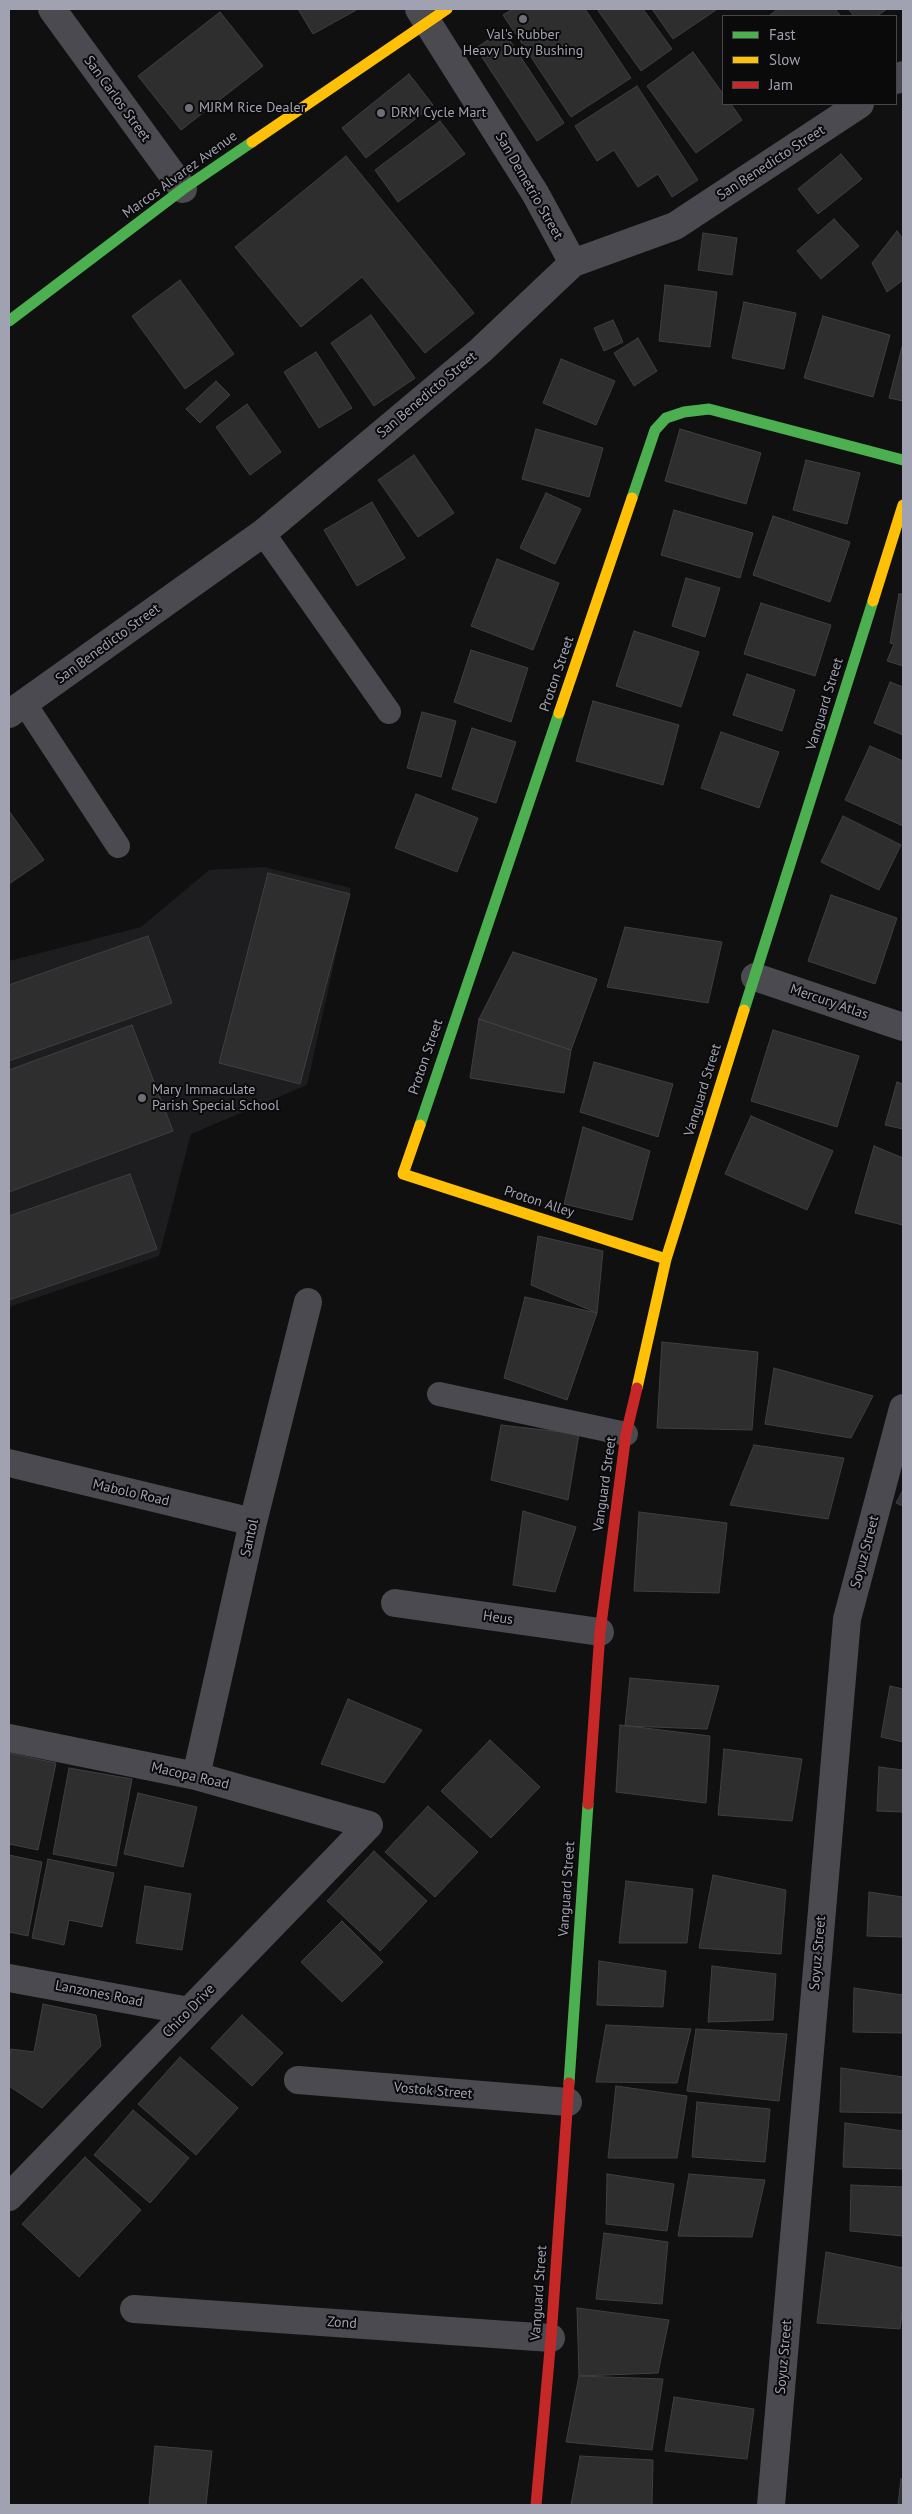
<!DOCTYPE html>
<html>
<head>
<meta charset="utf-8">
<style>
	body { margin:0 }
	#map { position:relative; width:912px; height:2514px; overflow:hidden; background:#101010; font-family:"PT Sans",sans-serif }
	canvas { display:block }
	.frame { position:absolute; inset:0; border:10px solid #a0a2b2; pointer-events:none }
	.legend { position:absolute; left:722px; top:15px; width:175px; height:90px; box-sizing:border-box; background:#0a0a0b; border:1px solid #46474e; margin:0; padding:6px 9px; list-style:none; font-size:15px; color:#a0a2b2 }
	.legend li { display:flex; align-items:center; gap:10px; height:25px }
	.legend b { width:25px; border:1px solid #46474e }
</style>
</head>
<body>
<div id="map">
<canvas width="912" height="2514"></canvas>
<div class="frame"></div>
<ul class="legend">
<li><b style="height:6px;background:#4caf50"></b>Fast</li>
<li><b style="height:6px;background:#ffc107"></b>Slow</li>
<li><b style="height:6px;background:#c62828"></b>Jam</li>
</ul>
</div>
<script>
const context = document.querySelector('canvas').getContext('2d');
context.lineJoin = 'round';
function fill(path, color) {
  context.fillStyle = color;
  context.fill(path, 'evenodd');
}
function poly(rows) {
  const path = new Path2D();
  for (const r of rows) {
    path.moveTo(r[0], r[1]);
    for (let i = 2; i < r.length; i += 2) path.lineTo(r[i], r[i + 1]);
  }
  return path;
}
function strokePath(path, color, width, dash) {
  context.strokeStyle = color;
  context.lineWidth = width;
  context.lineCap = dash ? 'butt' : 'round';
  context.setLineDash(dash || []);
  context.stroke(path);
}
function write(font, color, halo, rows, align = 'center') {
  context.font = font + ' "PT Sans",sans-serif';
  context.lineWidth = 4;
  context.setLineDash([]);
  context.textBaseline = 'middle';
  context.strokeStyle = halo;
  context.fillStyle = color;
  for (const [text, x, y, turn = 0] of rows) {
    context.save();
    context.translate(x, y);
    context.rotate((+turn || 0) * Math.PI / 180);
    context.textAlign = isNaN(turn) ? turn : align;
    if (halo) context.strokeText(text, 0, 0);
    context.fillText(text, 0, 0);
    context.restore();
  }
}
const built = poly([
	[264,867,351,888,307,1085,191,1134,159,1256,9,1307,9,961,141,927,209,870]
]);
const building = poly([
	[298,9,358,9,313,34,298,9],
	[513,9,585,9,631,78,571,117,503,15,513,9],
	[597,9,643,9,672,49,641,71,597,9],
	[652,9,715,9,716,10,673,39,652,9],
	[778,9,835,9,841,16,771,16,770,15,778,9],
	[848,9,887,9,877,16,854,16,848,9],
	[220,12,263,66,181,130,138,76,220,12],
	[503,30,564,123,537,141,476,48,503,30],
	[693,52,723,94,723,104,731,104,742,120,696,153,647,86,693,52],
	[409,74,433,105,366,158,342,128,409,74],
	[637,86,698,180,672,197,658,174,638,187,614,150,597,161,575,126,637,86],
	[440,121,465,154,398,202,375,170,440,121],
	[841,154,862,179,818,214,798,189,841,154],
	[346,156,474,313,425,353,362,277,301,327,235,247,346,156],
	[834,219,859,246,821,279,797,251,834,219],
	[897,231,903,239,903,280,887,292,872,263,897,231],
	[703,233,737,238,732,275,698,270,703,233],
	[180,280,234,354,185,389,132,316,180,280],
	[665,285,717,292,710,347,659,341,665,285],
	[744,302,796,313,784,369,732,358,744,302],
	[371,315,415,378,374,406,331,343,371,315],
	[823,316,890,335,873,397,804,378,823,316],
	[613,320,623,342,604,351,594,328,613,320],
	[638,338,657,371,634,386,614,353,638,338],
	[903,343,903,401,889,398,903,343],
	[316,352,352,408,319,428,284,372,316,352],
	[561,359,615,381,596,425,543,403,561,359],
	[216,381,230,395,200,423,186,409,216,381],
	[247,404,281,452,250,475,216,427,247,404],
	[536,429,603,448,589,497,522,479,536,429],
	[680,429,761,453,746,504,665,481,680,429],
	[414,455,454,513,418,537,378,480,414,455],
	[806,460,860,473,847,524,793,510,806,460],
	[546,493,581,509,555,564,520,548,546,493],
	[372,502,405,558,357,586,324,530,372,502],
	[674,510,753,533,740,578,661,555,674,510],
	[773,516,850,542,830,602,753,575,773,516],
	[497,559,559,583,533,650,471,626,497,559],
	[686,578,720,588,705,637,672,626,686,578],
	[899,594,903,594,903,666,887,661,894,644,890,643,899,594],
	[761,603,831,625,815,676,744,654,761,603],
	[634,631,699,652,681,707,616,686,634,631],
	[471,650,528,668,511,722,454,702,471,650],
	[747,674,795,690,782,731,733,715,747,674],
	[890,682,903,687,903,735,874,723,890,682],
	[593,701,679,725,663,785,576,761,593,701],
	[422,712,456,721,441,777,407,768,422,712],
	[472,728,516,742,496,803,452,789,472,728],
	[721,732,779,752,759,808,701,788,721,732],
	[870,746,903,761,903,826,845,800,870,746],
	[416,794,478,818,457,872,395,848,416,794],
	[9,811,44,860,9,884,9,811],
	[843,816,901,845,879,890,821,862,843,816],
	[268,873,350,894,300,1084,219,1063,268,873],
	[831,895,897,918,875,984,808,961,831,895],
	[625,927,722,942,708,1003,607,987,625,927],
	[148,936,172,1003,9,1061,9,985,148,936],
	[513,952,597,979,571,1050,479,1019,513,952],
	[479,1019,571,1050,564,1093,470,1078,479,1019],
	[132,1025,173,1131,9,1192,9,1070,132,1025],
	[773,1030,859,1056,837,1127,751,1101,773,1030],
	[594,1062,673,1084,658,1137,580,1112,594,1062],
	[897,1082,903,1084,903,1129,885,1125,897,1082],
	[751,1116,833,1151,807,1210,725,1174,751,1116],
	[583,1127,650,1151,632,1220,564,1204,583,1127],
	[874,1146,903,1158,903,1225,855,1213,874,1146],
	[130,1174,157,1249,9,1300,9,1216,130,1174],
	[538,1236,603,1251,597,1313,531,1285,538,1236],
	[525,1297,597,1313,567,1400,504,1378,525,1297],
	[662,1342,758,1352,752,1430,657,1428,662,1342],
	[774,1368,873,1396,851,1438,765,1424,774,1368],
	[501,1425,579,1434,568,1500,491,1480,501,1425],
	[754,1445,844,1458,828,1519,730,1505,754,1445],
	[903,1490,903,1506,896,1503,903,1490],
	[523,1511,576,1527,555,1592,513,1585,523,1511],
	[639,1512,727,1523,719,1593,634,1591,639,1512],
	[630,1678,719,1686,707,1729,625,1726,630,1678],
	[890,1686,903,1689,903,1742,881,1737,890,1686],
	[348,1699,422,1730,384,1783,321,1764,348,1699],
	[620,1725,710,1736,706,1803,616,1792,620,1725],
	[490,1740,540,1787,491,1838,441,1791,490,1740],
	[724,1749,802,1759,792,1821,718,1815,724,1749],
	[9,1753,56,1763,38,1850,9,1844,9,1753],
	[879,1767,903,1770,903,1812,877,1811,879,1767],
	[69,1768,132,1779,116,1866,53,1854,69,1768],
	[138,1793,197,1807,183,1867,124,1854,138,1793],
	[428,1806,478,1852,435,1897,385,1852,428,1806],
	[374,1851,427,1901,380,1951,327,1901,374,1851],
	[9,1855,42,1862,28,1936,9,1932,9,1855],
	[48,1859,114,1873,102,1927,69,1920,64,1945,32,1938,48,1859],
	[713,1875,786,1890,781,1954,699,1948,713,1875],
	[626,1881,693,1889,687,1943,619,1943,626,1881],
	[145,1886,191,1894,182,1950,136,1943,145,1886],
	[869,1892,903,1897,903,1937,867,1936,869,1892],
	[342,1921,383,1962,342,2002,301,1962,342,1921],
	[599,1961,666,1971,663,2007,597,2005,599,1961],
	[712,1966,776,1974,773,2020,708,2022,712,1966],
	[854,1988,903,1995,903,2033,853,2032,854,1988],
	[43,2004,96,2015,101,2046,42,2108,9,2086,9,2061,11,2049,34,2052,43,2004],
	[242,2015,283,2053,252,2086,211,2048,242,2015],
	[606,2025,691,2029,677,2083,596,2082,606,2025],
	[696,2029,787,2034,779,2101,687,2091,696,2029],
	[180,2057,238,2108,196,2155,138,2104,180,2057],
	[841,2068,903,2077,903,2113,840,2112,841,2068],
	[616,2086,687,2096,677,2158,608,2158,616,2086],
	[697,2102,770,2109,765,2162,692,2157,697,2102],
	[133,2110,189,2158,150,2203,94,2155,133,2110],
	[845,2123,903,2131,903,2169,843,2167,845,2123],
	[85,2157,141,2210,79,2277,22,2224,85,2157],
	[607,2174,674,2184,667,2231,606,2224,607,2174],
	[689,2174,765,2180,752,2237,678,2236,689,2174],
	[851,2185,903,2187,903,2236,850,2231,851,2185],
	[604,2233,668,2242,662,2304,596,2299,604,2233],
	[826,2252,903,2268,903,2306,900,2329,817,2323,826,2252],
	[577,2308,669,2320,658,2373,579,2376,577,2308],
	[579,2376,663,2379,652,2450,566,2442,579,2376],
	[674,2397,754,2409,747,2459,665,2451,674,2397],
	[155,2446,212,2451,206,2505,149,2505,155,2446],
	[580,2456,653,2460,652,2505,571,2505,580,2456],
	[901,2479,903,2479,903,2505,898,2505,901,2479]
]);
const lane = poly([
	[263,533,389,712],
	[25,704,118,846],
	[439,1394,626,1434]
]);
const street = poly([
	[52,9,183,189],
	[419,9,535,193,573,263],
	[896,80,903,75],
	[9,714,263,533,480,351,573,263,675,226,860,104],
	[755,977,903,1027],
	[9,1463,253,1522],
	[395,1603,600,1632],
	[9,1738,196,1776,369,1825,9,2197],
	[196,1776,253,1522,308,1302],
	[9,1978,189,2011],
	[298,2080,568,2102],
	[134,2309,551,2338],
	[771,2505,847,1619,903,1408]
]);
const fast = poly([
	[9,321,183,189,252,142],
	[632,498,655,430,666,418,684,412,709,409,903,460],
	[744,1010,873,601],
	[420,1125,559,713],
	[569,2083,588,1804]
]);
const slow = poly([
	[252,142,447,9],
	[873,601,903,505],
	[559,713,632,498],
	[420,1125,403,1174,666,1259],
	[637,1388,666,1259,744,1010]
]);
const jam = poly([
	[588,1804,600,1632,626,1434,637,1388],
	[536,2505,551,2338,569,2083]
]);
const markers = [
	[523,19,5,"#6e6f79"],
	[189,108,5,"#6e6f79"],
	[381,113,5,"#6e6f79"],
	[142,1098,5,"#6e6f79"]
];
const poiNames = [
	["Val's Rubber",523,35,"center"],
	["Heavy Duty Bushing",523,51,"center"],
	["MJRM Rice Dealer",199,108],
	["DRM Cycle Mart",391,113],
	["Mary Immaculate",152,1090],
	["Parish Special School",152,1106]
];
const streetNames = [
	["San Carlos Street",117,99,54],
	["San Benedicto Street",771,163,-33],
	["Marcos Alvarez Avenue",180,175,-36],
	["San Demetrio Street",529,186,60],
	["San Benedicto Street",427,395,-40],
	["San Benedicto Street",108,644,-36],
	["Proton Street",557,674,-71],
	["Vanguard Street",825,704,-73],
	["Mercury Atlas",829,1002,19],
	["Proton Street",426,1057,-71],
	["Vanguard Street",703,1090,-73],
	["Proton Alley",539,1202,18],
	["Vanguard Street",605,1484,-82],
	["Mabolo Road",131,1493,13],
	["Santol",250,1538,-77],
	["Soyuz Street",865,1552,-75],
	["Heus",498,1618,8],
	["Macopa Road",190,1776,13],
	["Vanguard Street",567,1889,-86],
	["Soyuz Street",818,1953,-85],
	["Lanzones Road",99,1994,11],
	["Chico Drive",189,2011,-46],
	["Vostok Street",433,2091,5],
	["Vanguard Street",539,2293,-86],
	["Zond",342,2323,4],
	["Soyuz Street",784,2357,-85]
];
fill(built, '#1d1d1f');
fill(building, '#2e2e2f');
strokePath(building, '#3f3f44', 1);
strokePath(lane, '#4a4a50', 24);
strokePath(street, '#4a4a50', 28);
strokePath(fast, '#4caf50', 11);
strokePath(slow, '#ffc107', 11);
strokePath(jam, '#c62828', 11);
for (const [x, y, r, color] of markers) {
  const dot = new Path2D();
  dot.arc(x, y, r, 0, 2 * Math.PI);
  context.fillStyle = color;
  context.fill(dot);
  strokePath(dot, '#0a0a0b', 2);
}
write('14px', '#a0a2b2', '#0a0a0b', poiNames, 'left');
write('14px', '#a0a2b2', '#0a0a0b', streetNames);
</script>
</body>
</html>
